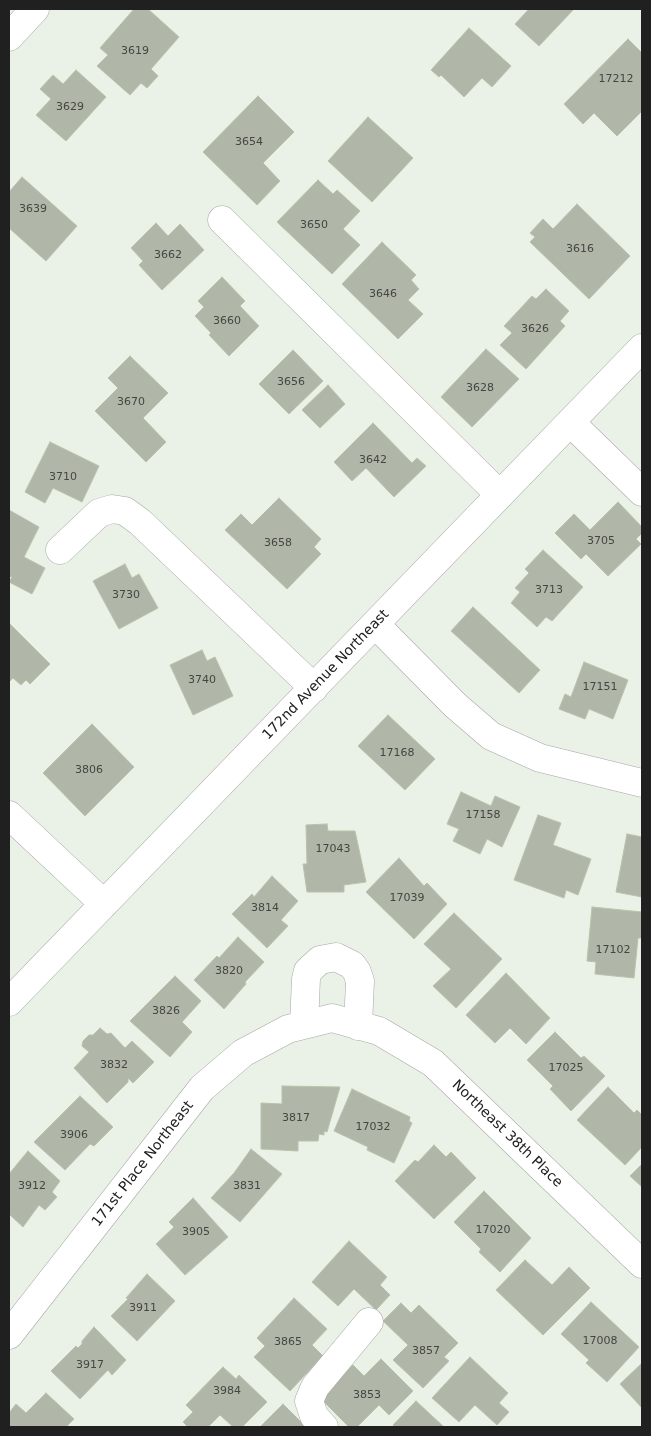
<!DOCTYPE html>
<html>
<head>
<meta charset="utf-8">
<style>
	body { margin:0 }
	#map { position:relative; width:651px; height:1436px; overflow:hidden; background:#eaf1e7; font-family:"DejaVu Sans",sans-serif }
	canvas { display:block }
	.frame { position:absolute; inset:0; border:10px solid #202020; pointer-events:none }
</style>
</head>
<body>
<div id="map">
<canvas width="651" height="1436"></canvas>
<div class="frame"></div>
</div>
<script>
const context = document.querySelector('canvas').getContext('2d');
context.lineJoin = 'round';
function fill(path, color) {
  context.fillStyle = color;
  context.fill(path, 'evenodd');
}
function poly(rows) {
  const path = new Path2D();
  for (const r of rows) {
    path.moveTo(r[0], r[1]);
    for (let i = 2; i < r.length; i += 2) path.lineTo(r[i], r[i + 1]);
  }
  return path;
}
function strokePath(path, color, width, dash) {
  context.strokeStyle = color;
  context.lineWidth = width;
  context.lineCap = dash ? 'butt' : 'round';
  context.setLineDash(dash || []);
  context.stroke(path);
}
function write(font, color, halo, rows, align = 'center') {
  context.font = font + ' "DejaVu Sans",sans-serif';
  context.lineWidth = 4;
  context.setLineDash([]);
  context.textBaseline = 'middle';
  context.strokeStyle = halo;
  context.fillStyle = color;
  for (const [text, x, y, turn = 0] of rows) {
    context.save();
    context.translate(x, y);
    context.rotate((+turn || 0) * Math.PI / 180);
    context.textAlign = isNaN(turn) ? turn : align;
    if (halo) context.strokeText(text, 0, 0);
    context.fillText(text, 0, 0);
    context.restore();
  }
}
const building = poly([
	[134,9,148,9,179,37,151,69,158,76,147,88,141,83,130,95,97,66,108,55,100,48,134,9],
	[529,9,574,9,539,46,515,24,529,9],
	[469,28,511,66,492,87,482,78,464,97,441,75,439,77,431,70,469,28],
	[628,39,642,53,642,111,617,136,594,113,583,124,564,104,628,39],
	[76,70,106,97,66,141,36,115,51,99,40,89,53,75,63,84,76,70],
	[258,96,294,132,263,163,280,181,257,205,203,152,258,96],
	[368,117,413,158,372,202,328,161,368,117],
	[22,177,77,226,46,261,9,228,9,192,22,177],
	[318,180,333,194,337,190,360,211,343,229,360,245,332,274,277,222,318,180],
	[577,204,630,256,589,299,530,242,535,237,530,233,543,219,553,229,577,204],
	[156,223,168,236,180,224,204,250,162,290,139,265,143,261,131,248,156,223],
	[382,242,416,275,411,280,419,289,408,300,423,314,398,339,342,284,382,242],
	[222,277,245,301,240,306,259,326,229,356,209,335,211,333,195,316,204,307,198,301,222,277],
	[546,289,569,311,560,321,565,326,526,369,500,345,512,333,504,326,532,296,536,299,546,289],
	[486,349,519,379,472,427,441,397,486,349],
	[293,350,323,381,289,414,259,384,293,350],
	[130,356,168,393,143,418,166,442,146,462,95,411,118,388,108,378,130,356],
	[328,385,345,404,320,428,302,410,328,385],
	[373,423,412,463,417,458,426,466,394,497,366,468,352,481,334,462,373,423],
	[50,442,99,466,82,502,53,488,45,503,25,492,50,442],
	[279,498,321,539,314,547,321,554,287,589,225,530,241,514,252,525,279,498],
	[618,502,642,527,642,533,636,539,641,544,608,576,586,554,581,559,555,533,574,514,590,530,618,502],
	[9,510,39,527,24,557,45,568,32,594,9,582,12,577,9,576,9,510],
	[543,550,583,587,552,621,546,617,537,627,511,603,520,592,515,588,529,573,525,569,543,550],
	[125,564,132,578,139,574,158,608,119,629,93,581,125,564],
	[473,607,540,670,519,693,451,631,473,607],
	[9,623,50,664,30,684,26,680,21,685,13,678,9,682,9,623],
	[202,650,207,661,215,657,233,696,193,715,170,665,202,650],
	[584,662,628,680,613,719,589,709,585,719,559,709,565,694,571,697,584,662],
	[388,715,435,759,405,790,358,746,388,715],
	[92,724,134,767,85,816,43,773,92,724],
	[461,792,491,806,495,796,520,807,502,847,487,839,480,854,453,841,459,829,447,824,461,792],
	[538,815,561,823,553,845,591,859,578,895,566,890,564,898,514,880,538,815],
	[327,824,328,831,355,831,366,882,344,885,344,892,307,892,303,864,307,864,306,825,327,824],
	[627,834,642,837,642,897,616,892,627,834],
	[399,858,424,886,427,883,447,904,414,939,366,892,399,858],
	[272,876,298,901,281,920,288,926,267,948,232,914,252,894,254,897,272,876],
	[592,907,642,912,642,938,638,938,634,978,595,974,596,962,587,961,592,907],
	[454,913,502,959,456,1008,433,986,451,969,424,944,454,913],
	[238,937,264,962,245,982,246,984,224,1009,194,980,217,956,219,958,238,937],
	[506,973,550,1018,526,1044,510,1028,495,1043,466,1015,506,973],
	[175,976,201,1001,182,1022,192,1032,170,1057,130,1021,175,976],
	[100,1028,107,1034,111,1033,125,1048,132,1041,154,1062,133,1083,128,1078,128,1082,107,1103,74,1068,89,1052,82,1046,83,1041,89,1035,93,1035,100,1028],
	[555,1032,581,1058,584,1056,605,1076,571,1111,550,1089,553,1086,527,1060,555,1032],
	[282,1086,340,1087,327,1132,324,1131,324,1135,319,1134,318,1141,298,1141,298,1151,261,1149,261,1103,282,1104,282,1086],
	[608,1087,634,1113,637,1110,642,1115,642,1147,625,1165,577,1120,608,1087],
	[352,1089,410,1117,409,1121,412,1123,394,1163,367,1150,368,1147,334,1131,352,1089],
	[80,1096,113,1127,94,1146,90,1144,65,1170,34,1142,80,1096],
	[434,1145,446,1157,451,1152,476,1178,434,1219,395,1181,415,1160,418,1162,434,1145],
	[251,1149,282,1174,240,1222,211,1198,234,1173,251,1149],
	[28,1151,60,1181,52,1192,57,1197,45,1210,39,1205,23,1227,9,1214,9,1174,28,1151],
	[642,1164,642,1187,630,1176,642,1164],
	[484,1191,531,1238,500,1272,479,1252,481,1249,454,1222,484,1191],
	[193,1198,228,1237,185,1275,156,1244,174,1227,169,1222,193,1198],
	[349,1241,387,1277,380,1285,390,1295,376,1310,354,1289,338,1306,312,1282,349,1241],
	[525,1260,552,1285,569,1267,590,1288,543,1335,496,1290,525,1260],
	[147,1274,175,1301,137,1341,111,1316,128,1299,126,1298,147,1274],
	[294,1298,327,1329,312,1345,323,1356,290,1391,254,1357,265,1346,257,1338,294,1298],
	[591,1302,639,1347,607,1382,586,1363,589,1360,561,1334,591,1302],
	[401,1303,411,1313,419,1305,458,1343,444,1357,449,1361,423,1388,393,1360,408,1345,383,1321,401,1303],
	[94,1327,126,1360,112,1375,108,1370,80,1399,51,1371,76,1346,78,1348,82,1344,82,1341,94,1327],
	[470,1357,508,1393,499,1403,509,1412,497,1425,475,1405,459,1422,432,1398,470,1357],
	[381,1359,413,1391,389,1415,379,1405,357,1427,349,1427,320,1398,353,1365,364,1376,381,1359],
	[642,1363,642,1408,620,1384,642,1363],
	[223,1367,236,1379,239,1375,267,1402,242,1427,233,1427,220,1415,208,1427,188,1427,183,1422,193,1412,186,1405,223,1367],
	[46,1393,74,1419,66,1427,9,1427,9,1413,16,1404,26,1413,46,1393],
	[416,1401,444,1427,396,1427,393,1425,416,1401],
	[283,1404,306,1427,260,1427,283,1404]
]);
const minor = poly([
	[9,37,35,9],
	[222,220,500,495],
	[571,423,642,492],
	[60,550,99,513,112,509,125,511,140,522,314,688],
	[375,624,455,705,491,736,540,758,642,783],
	[9,815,104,904],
	[9,1002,642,348],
	[304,1025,306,979,308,971,320,960,336,957,352,965,357,972,360,981,358,1026],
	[9,1335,202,1088,243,1053,288,1029,332,1018,379,1031,433,1063,642,1264],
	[324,1427,314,1416,309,1401,315,1387,369,1322]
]);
const numberNames = [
	["3619",135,51],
	["17212",616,79],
	["3629",70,107],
	["3654",249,142],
	["3639",33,209],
	["3650",314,225],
	["3616",580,249],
	["3662",168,255],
	["3646",383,294],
	["3660",227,321],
	["3626",535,329],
	["3656",291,382],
	["3628",480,388],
	["3670",131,402],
	["3642",373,460],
	["3710",63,477],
	["3705",601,541],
	["3658",278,543],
	["3713",549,590],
	["3730",126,595],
	["3740",202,680],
	["17151",600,687],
	["17168",397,753],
	["3806",89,770],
	["17158",483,815],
	["17043",333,849],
	["17039",407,898],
	["3814",265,908],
	["17102",613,950],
	["3820",229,971],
	["3826",166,1011],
	["3832",114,1065],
	["17025",566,1068],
	["3817",296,1118],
	["17032",373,1127],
	["3906",74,1135],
	["3912",32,1186],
	["3831",247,1186],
	["17020",493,1230],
	["3905",196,1232],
	["3911",143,1308],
	["17008",600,1341],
	["3865",288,1342],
	["3857",426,1351],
	["3917",90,1365],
	["3984",227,1391],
	["3853",367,1395]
];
const streetNames = [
	["172nd Avenue Northeast",326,675,-46],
	["Northeast 38th Place",507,1134,44],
	["171st Place Northeast",143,1164,-52]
];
fill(building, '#b0b7a9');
strokePath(building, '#b7c3a9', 1);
strokePath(minor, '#a7a7a7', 29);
strokePath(minor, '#fff', 28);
write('11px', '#444642', null, numberNames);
write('14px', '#202020', '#fff', streetNames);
</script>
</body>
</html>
